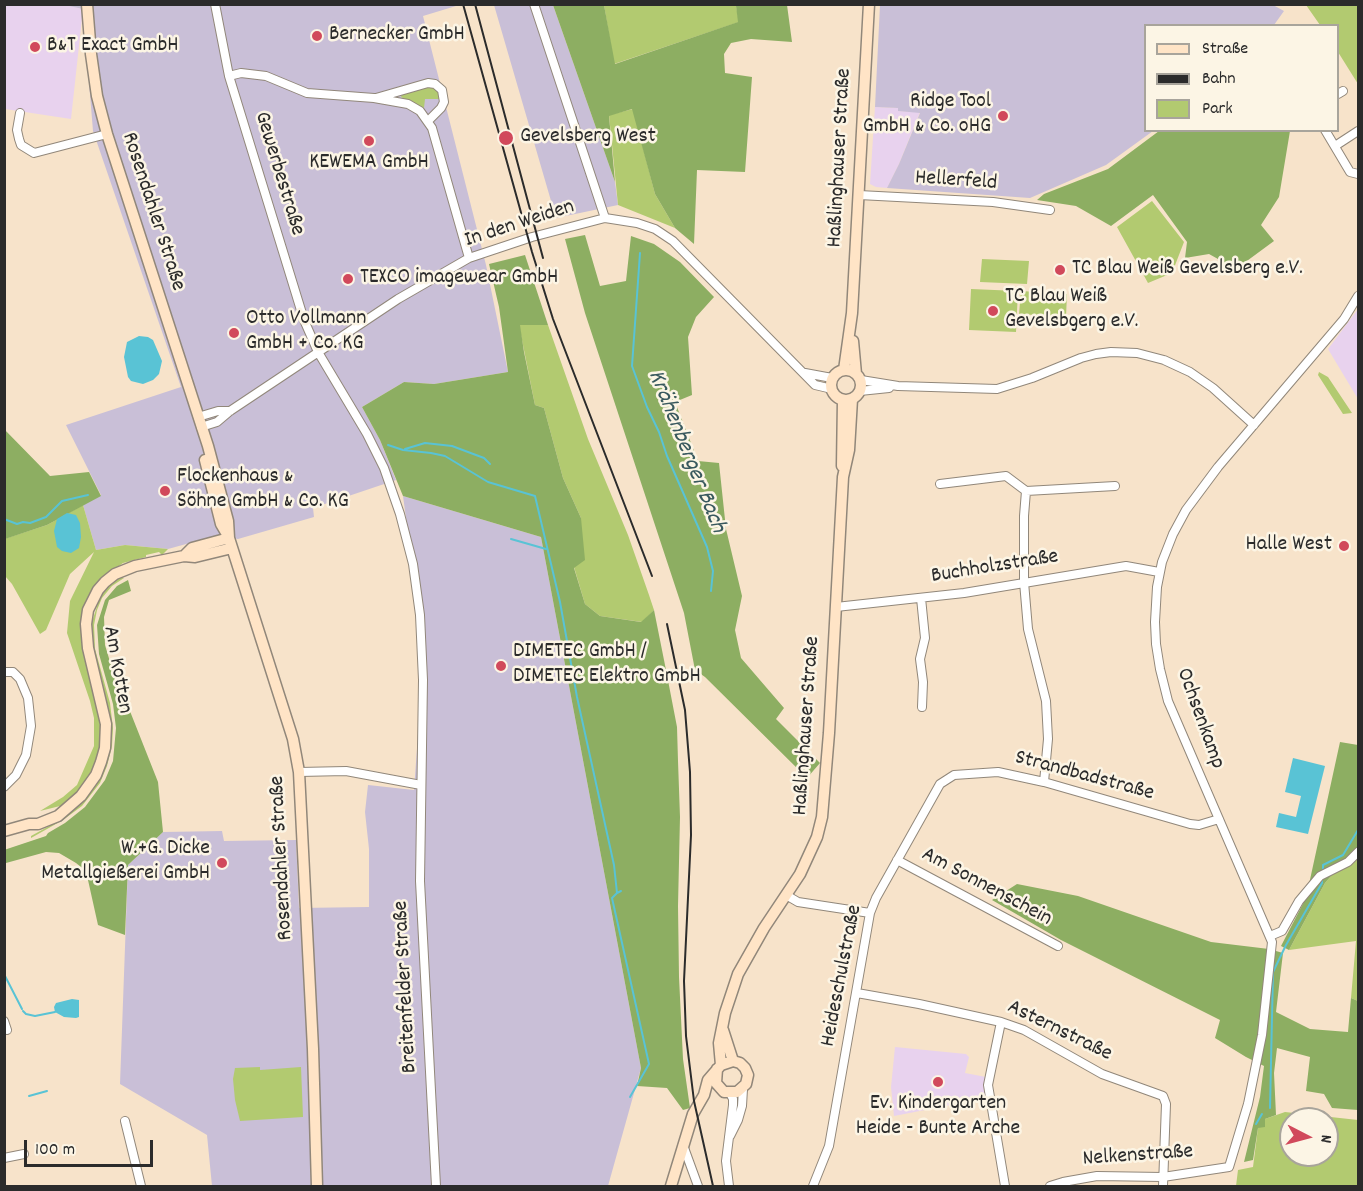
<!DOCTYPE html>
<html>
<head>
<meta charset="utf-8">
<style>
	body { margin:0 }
	#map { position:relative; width:1363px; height:1191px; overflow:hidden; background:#f7e3ca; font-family:Dekko,sans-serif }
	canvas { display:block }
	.frame { position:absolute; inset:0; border:6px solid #2b2b2b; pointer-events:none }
	.legend { position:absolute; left:1144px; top:24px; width:195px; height:108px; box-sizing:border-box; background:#fcf5e5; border:2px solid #a8a49b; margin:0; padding:8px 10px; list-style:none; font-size:18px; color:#2b2b2b }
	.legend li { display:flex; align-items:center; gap:12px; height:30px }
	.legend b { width:30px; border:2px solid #a8a49b }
	.north { position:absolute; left:1279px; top:1107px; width:60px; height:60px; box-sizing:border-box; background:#fcf5e5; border:2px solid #a8a49b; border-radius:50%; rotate:96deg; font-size:16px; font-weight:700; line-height:24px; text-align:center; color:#2b2b2b }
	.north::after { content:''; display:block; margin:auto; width:21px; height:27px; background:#d1495b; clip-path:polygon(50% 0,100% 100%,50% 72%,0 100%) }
	.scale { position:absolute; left:24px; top:1140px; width:129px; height:27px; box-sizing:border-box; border:3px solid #2b2b2b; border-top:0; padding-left:8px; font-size:18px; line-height:21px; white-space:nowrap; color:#2b2b2b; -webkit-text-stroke:4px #fcf5e5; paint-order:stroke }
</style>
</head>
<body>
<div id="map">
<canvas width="1363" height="1191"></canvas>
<div class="frame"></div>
<ul class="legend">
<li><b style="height:8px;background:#ffe4c6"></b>Straße</li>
<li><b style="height:8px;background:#2b2b2b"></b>Bahn</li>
<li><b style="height:16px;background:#b2ca70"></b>Park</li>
</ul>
<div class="north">N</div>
<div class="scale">100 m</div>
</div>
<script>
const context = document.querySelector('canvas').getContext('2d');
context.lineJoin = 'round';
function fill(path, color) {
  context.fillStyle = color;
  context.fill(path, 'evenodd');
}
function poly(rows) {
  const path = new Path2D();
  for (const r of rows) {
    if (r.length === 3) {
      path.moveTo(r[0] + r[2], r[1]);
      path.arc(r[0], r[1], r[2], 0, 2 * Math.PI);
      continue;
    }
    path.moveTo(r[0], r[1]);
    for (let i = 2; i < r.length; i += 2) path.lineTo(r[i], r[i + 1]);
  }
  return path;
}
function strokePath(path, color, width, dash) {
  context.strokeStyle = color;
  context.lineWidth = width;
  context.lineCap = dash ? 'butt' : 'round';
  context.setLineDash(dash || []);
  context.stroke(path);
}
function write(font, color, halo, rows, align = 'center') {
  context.font = font + ' Dekko,sans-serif';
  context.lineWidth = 5;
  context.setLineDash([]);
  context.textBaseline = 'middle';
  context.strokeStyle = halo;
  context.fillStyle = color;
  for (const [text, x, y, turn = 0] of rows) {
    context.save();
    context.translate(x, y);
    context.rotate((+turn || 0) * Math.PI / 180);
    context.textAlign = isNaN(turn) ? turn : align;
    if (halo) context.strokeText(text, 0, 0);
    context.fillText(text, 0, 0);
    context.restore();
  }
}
const built = poly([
	[65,4,83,9,71,119,5,109,4,5],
	[875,107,898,108,898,111,920,112,899,164,887,188,876,187,870,184],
	[1358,309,1358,399,1328,349],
	[895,1047,966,1054,969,1057,965,1073,986,1077,987,1098,894,1116,891,1087]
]);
const industrial = poly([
	[65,5,456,5,456,6,423,16,486,265,508,372,434,384,404,382,362,407,380,440,396,480,313,508,314,517,238,539,215,536,168,549,125,545,96,550,83,505,101,495,66,425,181,387,93,131,83,9],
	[494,5,553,5,615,182,618,205,556,218],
	[1273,5,1284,11,1274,25,1146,26,1146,130,1153,131,1106,165,1030,198,887,188,899,164,920,113,898,111,898,108,875,107,880,5],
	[403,496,541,537,641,1068,608,1186,212,1186,207,1135,120,1084,128,865,163,832,222,831,224,841,296,840,299,908,369,907,369,849,365,812,368,785,414,790,424,651]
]);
const green = poly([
	[604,5,740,5,736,6,739,22,614,64],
	[1306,5,1358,5,1358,84,1338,52,1338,26,1320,25],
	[428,87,434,88,439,93,440,99,425,99,424,108,401,97,402,94],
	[633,109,655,194,675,228,618,205,609,115],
	[1152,201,1184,242,1172,273,1148,283,1117,227],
	[982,259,1029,261,1027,284,980,282],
	[971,289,1018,291,1016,332,969,330],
	[1021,291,1067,294,1066,317,1019,314],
	[519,325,548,325,588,439,628,535,649,595,654,610,642,622,600,616,585,604,574,567,581,518,563,478,544,408,535,405],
	[1319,372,1328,377,1352,413,1343,414,1318,375],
	[83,505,96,550,125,545,168,549,162,555,159,552,146,555,146,557,123,563,101,579,86,600,82,613,81,640,102,727,98,756,92,771,82,788,64,805,40,811,63,797,77,785,94,746,94,718,90,701,67,633,70,601,94,552,70,574,46,630,40,634,12,584,5,576,4,539,47,525],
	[121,577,124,578,112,586,102,598,97,610,94,625,95,649,110,703,113,728,112,746,107,766,100,783,82,806,63,820,31,838,31,836,62,819,80,805,94,788,104,769,109,750,110,723,95,660,91,636,92,622,100,597,111,584],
	[1358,859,1358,1001,1351,998,1356,941,1289,950,1325,883,1332,875],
	[260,1067,260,1070,301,1067,303,1117,240,1121,235,1100,233,1079,235,1068],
	[1285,1112,1358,1120,1358,1186,1236,1186,1238,1170,1253,1167,1258,1128,1265,1119],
	[1291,1119,1327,1119,1327,1155,1291,1155]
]);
const forest = poly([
	[553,5,604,5,615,64,738,22,736,6,740,5,787,5,792,42,751,39,731,43,724,54,725,73,752,77,745,172,697,170,694,244,675,228,655,194,632,109,609,116,615,182],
	[1159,131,1290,131,1279,197,1261,225,1274,241,1236,269,1209,254,1185,258,1187,242,1153,195,1111,226,1076,206,1037,200,1044,194,1108,169],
	[585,235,600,286,626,281,631,236,654,244,680,262,714,297,696,317,688,337,692,395,675,402,698,461,719,463,726,529,742,596,735,630,741,658,784,708,776,719,820,763,807,778,705,677,695,670,684,613,585,313,565,239],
	[525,255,548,325,520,325,524,352,535,405,544,408,563,478,581,518,585,560,574,568,585,604,600,616,641,622,654,610,666,670,677,727,678,761,680,817,678,906,679,977,683,1059,690,1108,683,1110,667,1088,637,1086,641,1068,541,537,403,496,380,440,362,407,404,382,434,384,508,372,499,307,489,264],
	[4,429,50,476,89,472,101,496,47,525,5,539],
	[128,580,131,591,109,600,104,617,105,645,116,682,122,691,158,782,163,832,128,865,125,935,98,925,86,871,76,863,59,853,46,852,6,863,5,862,4,850,46,836,48,833,65,823,85,807,105,780,113,761,116,728,113,704,99,654,97,625,105,600,117,586],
	[1340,742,1358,745,1358,859,1332,875,1325,883,1289,950,1281,946,1306,898],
	[1017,884,1078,896,1211,942,1269,949,1283,953,1276,1012,1310,1029,1348,1032,1351,998,1358,1001,1358,1110,1332,1108,1324,1094,1306,1091,1310,1057,1277,1048,1274,1073,1276,1115,1265,1119,1265,1127,1258,1128,1253,1160,1244,1162,1260,1097,1264,1066,1246,1057,1215,1038,1220,1020,1061,940,992,900]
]);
const water = poly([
	[139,336,148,337,153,340,162,361,159,374,153,380,143,384,131,381,128,377,124,357,127,342],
	[67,513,76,515,80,523,81,537,79,548,71,553,62,551,57,547,54,531,57,519],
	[1293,758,1325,766,1308,834,1276,827,1279,813,1296,817,1301,796,1285,792],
	[72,999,79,1000,79,1017,76,1018,64,1017,55,1012,54,1007,56,1003]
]);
const stream = poly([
	[640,253,632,366,647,407,659,432,667,456,707,547,713,571,711,591],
	[388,445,403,450,431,453,445,456,488,482,535,496,560,602,577,697,614,865,617,893],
	[405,449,425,443,452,446,484,458,490,464],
	[4,519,17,524,23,522,30,523,46,517,62,501,88,495],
	[511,539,546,549],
	[1323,871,1323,865,1343,855,1358,830],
	[621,891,617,893,612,898,649,1064,630,1097],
	[4,974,22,1009],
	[23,1011,26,1014,35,1016,55,1012],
	[29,1096,47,1091],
	[1270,1108,1273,972,1286,945,1322,883,1322,880],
	[1256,1124,1262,1114]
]);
const minor = poly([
	[215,4,229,76,304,320,318,352,367,434,384,468,400,514,413,564,420,615,423,680,420,881,436,1186],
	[534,4,605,218],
	[229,76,241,73,266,76,307,93,374,98,408,104,420,111,432,128,469,258],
	[1338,94,1343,91],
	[376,98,428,83,435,84,442,90,444,102,441,108,428,121],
	[20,113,17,130,19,139,21,145,34,153,107,134],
	[1325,130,1350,172,1358,174],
	[1335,146,1358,131],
	[859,195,993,202,1050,210],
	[805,373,832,378],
	[861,380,898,386,997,389,1032,378,1081,358,1096,354,1111,352,1137,353,1164,360,1190,372,1213,388,1254,425],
	[860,391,889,388],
	[198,417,218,411,230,411],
	[201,427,217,422,230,411,398,299,469,258,532,237,605,218,637,223,655,229,673,241,815,385,832,389],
	[940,484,1006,476,1026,491,1115,486],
	[1026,491,1024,516,1024,582,1028,629,1046,701,1048,739,1044,782],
	[921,598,925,638,920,659,923,682,922,707],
	[836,607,964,593,1126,566,1159,572],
	[4,672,13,672,20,679,28,698,31,726,26,755,16,775,4,787],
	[299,772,346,771,421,785],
	[897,860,1058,946],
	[786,895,798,902,870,913],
	[1270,936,1282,931,1299,901,1320,876,1348,862,1358,852],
	[857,993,919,1004,1001,1022,1024,1030,1102,1074,1163,1096,1166,1104,1163,1186],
	[4,1021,7,1030],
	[1001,1022,988,1085,1005,1186],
	[125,1121,141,1186],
	[730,1136,738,1120,742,1106,743,1089],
	[683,1145,698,1186],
	[4,1158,24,1154],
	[729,1186,726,1161,733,1105,733,1099,730,1093],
	[813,1186,829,1146,870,913,876,898,940,784,954,775,998,772,1044,782,1190,824,1199,825,1219,819],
	[1050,1186,1063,1182,1097,1176,1163,1177,1229,1167,1248,1104,1262,1035,1272,942,1168,701,1160,669,1156,644,1155,622,1157,587,1162,562,1173,534,1186,510,1218,467,1344,319,1358,296]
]);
const secondary = poly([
	[87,4,91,54,97,96,107,134,208,446,228,521,229,538,293,739,299,772,313,1049,317,1186],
	[853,341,856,374],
	[846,385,15],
	[844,370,852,313,869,4],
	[205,460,221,524,228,536],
	[842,466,843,400],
	[184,556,192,548,229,538],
	[4,831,29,824,38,824,58,816,81,796,96,775,101,762,105,748,106,724,88,648,86,624,88,610,98,590,105,582,115,574,135,566,184,556,195,557,232,548],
	[723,1030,733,1061],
	[721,1065,719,1043,725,1013,738,974,764,928,800,874,817,837,822,817,829,733,843,477,849,450,852,399],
	[671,1186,693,1114,704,1095,708,1080,721,1065,733,1061,740,1063,745,1068,748,1075,746,1084,737,1092,724,1092,716,1083,717,1069]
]);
const rail = poly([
	[463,4,532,252,553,319,652,576],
	[475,4,543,258],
	[667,624,685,710,690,772,691,835,684,981,686,1036,694,1101,713,1186]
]);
const markers = [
	[317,36,6,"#d1495b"],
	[35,47,6,"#d1495b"],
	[1003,116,6,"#d1495b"],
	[506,138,8,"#d1495b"],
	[369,141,6,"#d1495b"],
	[1060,270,6,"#d1495b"],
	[348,279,6,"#d1495b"],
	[993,311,6,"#d1495b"],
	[234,333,6,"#d1495b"],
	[165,491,6,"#d1495b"],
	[1344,546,6,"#d1495b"],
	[501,666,6,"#d1495b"],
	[222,863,6,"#d1495b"],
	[938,1082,6,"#d1495b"]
];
const poiNames = [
	["Bernecker GmbH",329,36],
	["B&T Exact GmbH",47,47],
	["Ridge Tool",991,103,"right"],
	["GmbH & Co. oHG",991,128,"right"],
	["Gevelsberg West",520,138],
	["KEWEMA GmbH",369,164,"center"],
	["TC Blau Weiß Gevelsberg e.V.",1072,270],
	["TEXCO imagewear GmbH",360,279],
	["TC Blau Weiß",1005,298],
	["Gevelsbgerg e.V.",1005,323],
	["Otto Vollmann",246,320],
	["GmbH + Co. KG",246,345],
	["Flockenhaus &",177,478],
	["Söhne GmbH & Co. KG",177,503],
	["Halle West",1332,546,"right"],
	["DIMETEC GmbH /",513,653],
	["DIMETEC Elektro GmbH",513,678],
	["W.+G. Dicke",210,850,"right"],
	["Metallgießerei GmbH",210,875,"right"],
	["Ev. Kindergarten",938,1105,"center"],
	["Heide - Bunte Arche",938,1130,"center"]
];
const streetNames = [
	["Haßlinghauser Straße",841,158,-87],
	["Gewerbestraße",278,174,73],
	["Hellerfeld",956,182,4],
	["Rosendahler Straße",152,212,72],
	["In den Weiden",520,225,-18],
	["Buchholzstraße",995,568,-9],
	["Am Kotten",116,670,80],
	["Ochsenkamp",1199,719,70],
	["Haßlinghauser Straße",808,726,-86],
	["Strandbadstraße",1084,777,15],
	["Rosendahler Straße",283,858,-93],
	["Am Sonnenschein",986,888,28],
	["Heideschulstraße",843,976,-79],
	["Breitenfelder Straße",407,987,-93],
	["Asternstraße",1059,1032,26],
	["Nelkenstraße",1138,1157,-4]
];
const waterNames = [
	["Krähenberger Bach",685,452,68]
];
fill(built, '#e8d2ee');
fill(industrial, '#c9bfd7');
fill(green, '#b2ca70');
fill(forest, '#8dae62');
fill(water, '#59c3d5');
strokePath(stream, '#59c3d5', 2);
strokePath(minor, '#91877a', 10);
strokePath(secondary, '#91877a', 13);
strokePath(minor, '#fff', 8);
strokePath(secondary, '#ffe4c6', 10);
strokePath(rail, '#2b2b2b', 2);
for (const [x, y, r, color] of markers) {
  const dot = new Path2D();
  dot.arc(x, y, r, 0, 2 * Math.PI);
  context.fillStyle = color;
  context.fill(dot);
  strokePath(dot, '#fcf5e5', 2);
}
write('22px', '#2b2b2b', '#fcf5e5', poiNames, 'left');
write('22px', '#2b2b2b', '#fcf5e5', streetNames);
write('italic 24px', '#39595e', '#fcf5e5', waterNames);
</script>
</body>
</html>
